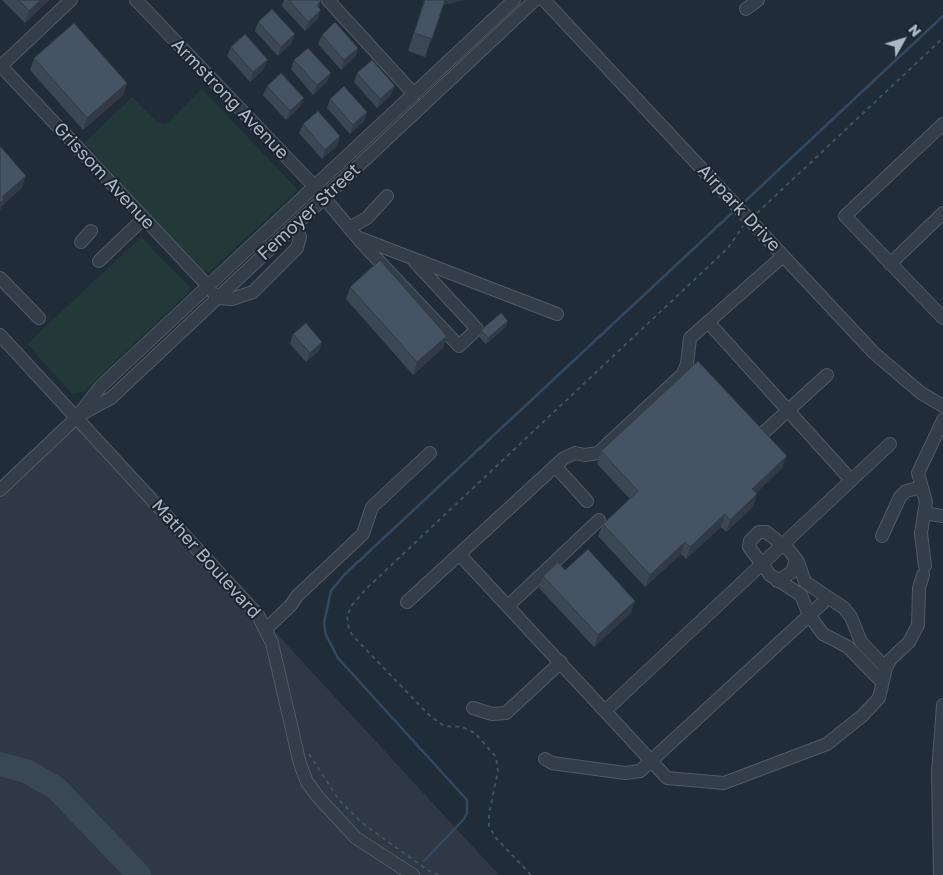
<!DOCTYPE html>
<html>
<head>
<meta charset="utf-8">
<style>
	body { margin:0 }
	#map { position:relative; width:943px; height:875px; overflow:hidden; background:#202c38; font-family:"Golos Text",sans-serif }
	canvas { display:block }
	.north { position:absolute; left:878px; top:15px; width:50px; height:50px; -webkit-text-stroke:4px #19232d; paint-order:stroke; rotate:51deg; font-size:14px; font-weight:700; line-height:20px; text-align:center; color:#aeb8c5 }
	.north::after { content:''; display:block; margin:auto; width:18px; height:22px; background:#aeb8c5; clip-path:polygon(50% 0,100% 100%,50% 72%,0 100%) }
</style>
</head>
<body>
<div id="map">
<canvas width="943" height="875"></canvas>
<div class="north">N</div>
</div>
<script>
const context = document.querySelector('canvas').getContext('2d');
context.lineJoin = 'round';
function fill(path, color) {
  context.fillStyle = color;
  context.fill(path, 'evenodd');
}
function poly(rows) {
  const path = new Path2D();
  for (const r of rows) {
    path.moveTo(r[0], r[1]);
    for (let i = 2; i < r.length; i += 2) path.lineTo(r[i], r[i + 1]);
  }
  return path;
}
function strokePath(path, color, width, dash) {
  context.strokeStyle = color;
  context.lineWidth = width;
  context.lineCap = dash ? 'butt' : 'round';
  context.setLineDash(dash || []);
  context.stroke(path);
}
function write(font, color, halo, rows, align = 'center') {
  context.font = font + ' "Golos Text",sans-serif';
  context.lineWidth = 4;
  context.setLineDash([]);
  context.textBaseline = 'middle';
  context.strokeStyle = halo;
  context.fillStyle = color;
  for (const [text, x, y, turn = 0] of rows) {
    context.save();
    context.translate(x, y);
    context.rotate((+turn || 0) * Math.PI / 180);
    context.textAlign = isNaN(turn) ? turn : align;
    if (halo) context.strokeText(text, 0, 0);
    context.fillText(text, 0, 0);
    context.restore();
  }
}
const airport = poly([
	[78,418,499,875,0,875,0,490]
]);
const green = poly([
	[202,89,298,190,209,272,203,271,84,143,132,97,158,123,166,124],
	[141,237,190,287,189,292,83,392,72,394,27,344]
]);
const stream = poly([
	[741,205,943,16],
	[424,861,464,819,467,813,467,800,338,658,326,635,324,623,331,591,344,575,735,210]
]);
const taxiway = poly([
	[0,764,26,771,56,788,139,875]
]);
const path = poly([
	[757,213,943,38],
	[309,754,339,800,362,823,429,871,439,875],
	[531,875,496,838,489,826,489,814,498,771,496,757,475,733,462,727,444,726,429,715,353,636,349,630,347,616,352,605,367,588,728,248,743,226]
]);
const minor = poly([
	[136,0,315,187,357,237,557,314],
	[328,0,414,94],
	[544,0,874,353,921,393,943,406],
	[746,9,758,0],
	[0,65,208,286],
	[0,67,71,0],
	[943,124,845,216,943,318],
	[349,228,367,218,387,196],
	[360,241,459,346,477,329,415,262],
	[81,242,91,231],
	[99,261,144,218],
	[890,264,943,213],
	[0,278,39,318],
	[214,294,217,298,232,299,253,292,297,248,300,237,295,225],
	[708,322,851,480],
	[0,335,258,615,272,643,300,764,307,782,318,797,356,838,413,875],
	[83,413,111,398,535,0],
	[762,434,827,375],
	[555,466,587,501],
	[0,490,77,417,101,386,514,0],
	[924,513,943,516],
	[882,536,900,497,906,491,922,487],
	[460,555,667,778,724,783,827,744,862,716,879,698,886,668,890,660,909,642,918,625,919,588,923,575],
	[925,566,921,533,926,502,918,473,943,420],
	[777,581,792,572,796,560],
	[407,602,564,458,575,453,585,455,598,453,683,374,687,364,690,338,783,256],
	[508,606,599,520],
	[266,629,291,605,297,596,363,534,372,507,430,453],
	[882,682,848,647,823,634,809,615,801,595,770,575,749,547,750,541,759,532,766,532,789,550,798,562,805,582,844,608,851,617,861,642,886,668],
	[473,708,492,714,506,713,561,662],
	[606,710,890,444],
	[545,759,552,763,625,773,640,771,828,598],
	[940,875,938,772,943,705]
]);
const wall = poly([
	[2,0,49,0,25,23],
	[284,0,320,0,319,7,318,19,305,31,282,6],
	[424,0,464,0,443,5,425,57,408,51],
	[258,22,292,43,278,56,255,31],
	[322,35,358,48,355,57,341,70,318,44],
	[231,47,264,69,250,82,227,56],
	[34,58,127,83,123,95,83,130,30,70],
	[294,60,327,82,313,95,291,69],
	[357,73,391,95,377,108,354,82],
	[267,86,300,107,286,120,263,95],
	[330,99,367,112,364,121,350,134,327,108],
	[303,124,340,136,337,146,322,159,299,133],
	[350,287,443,348,413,375,346,299],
	[506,327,486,344,479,337,481,330],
	[293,334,319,351,306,362,290,344],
	[601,451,782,468,756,493,757,494,753,507,726,532,721,527,686,559,681,554,645,587,598,536,603,524,630,499,597,464],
	[565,570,631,613,594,647,539,588,543,576]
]);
const shadedWall = poly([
	[41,0,49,0,25,23,29,11],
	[444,0,464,0,442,5],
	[321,10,318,19,305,31,308,22],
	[295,34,292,43,278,56,281,47],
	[358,48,355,57,341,70,344,60],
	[268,60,264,69,250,82,253,72],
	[331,73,327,82,313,95,317,85],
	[127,83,123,95,83,130,87,118],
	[395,86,391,95,377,108,380,99],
	[304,98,300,107,286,120,290,111],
	[367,112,364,121,350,134,353,125],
	[340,136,337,146,322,159,325,150],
	[26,176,22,188,2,206,0,211,0,202,2,197],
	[508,321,506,327,486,344,488,338],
	[447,336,443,348,413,375,417,362],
	[322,342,319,351,306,362,310,353],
	[787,456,782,468,747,501,752,489],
	[757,494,753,507,726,532,730,520],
	[725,514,721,527,686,559,690,547],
	[685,542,681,554,645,587,650,575],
	[635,601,631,613,594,647,598,635]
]);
const building = poly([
	[19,0,41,0,29,11,19,0],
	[289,0,320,0,321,1,317,5,321,10,308,22,289,0],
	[425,0,445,0,432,39,414,33,425,0],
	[272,9,295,34,281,47,258,22,272,9],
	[335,22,358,48,344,60,322,35,335,22],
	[74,23,127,83,87,118,34,58,74,23],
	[245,34,268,60,253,72,231,47,245,34],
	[308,48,331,73,317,85,294,60,308,48],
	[372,60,395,86,380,99,357,73,372,60],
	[281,73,304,98,290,111,267,86,281,73],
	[344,86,367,112,353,125,330,99,344,86],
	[318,111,340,136,325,150,303,124,318,111],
	[0,146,26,176,2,197,4,200,0,203,0,146],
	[380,260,447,336,417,362,350,287,380,260],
	[501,313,508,321,488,338,481,330,501,313],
	[306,323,322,342,310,353,293,334,306,323],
	[698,361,787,456,752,489,757,494,730,520,725,514,690,547,685,542,650,575,603,524,638,491,601,451,698,361],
	[588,549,635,601,598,635,543,576,558,562,565,570,588,549]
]);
const streetNames = [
	["Armstrong Avenue",230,99,46],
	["Grissom Avenue",104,176,47],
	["Airpark Drive",739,208,47],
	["Femoyer Street",309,212,-43],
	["Mather Boulevard",206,559,48]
];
fill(airport, '#2e3945');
fill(green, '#223839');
strokePath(stream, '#334960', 2.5);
strokePath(taxiway, '#3a4754', 24);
strokePath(minor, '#515b66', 14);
strokePath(path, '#3f5556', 2, [4, 4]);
strokePath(minor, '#333e48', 12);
fill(wall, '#3c4754');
fill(shadedWall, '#313a45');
fill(building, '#465362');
strokePath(building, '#313a45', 1);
write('18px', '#aeb8c5', '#19232d', streetNames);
</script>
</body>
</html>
